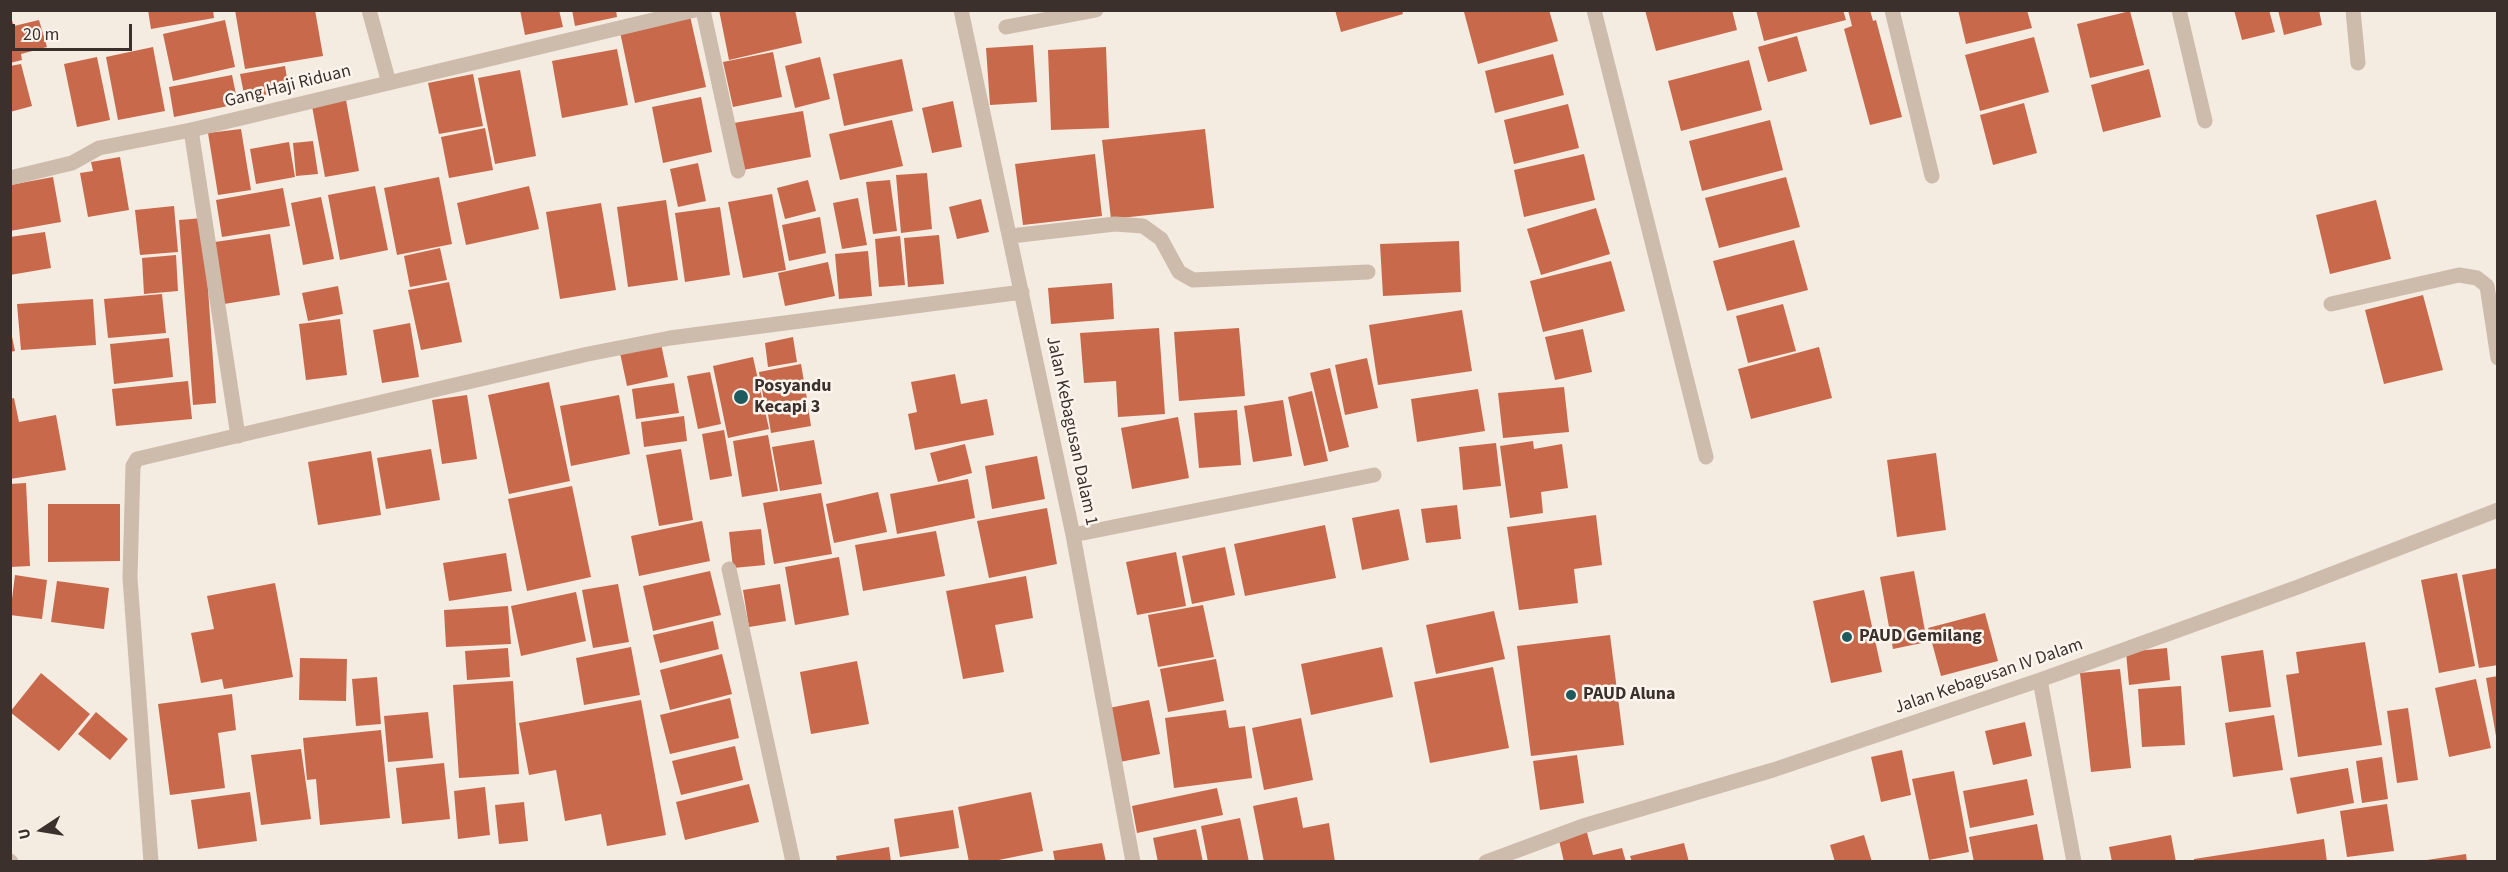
<!DOCTYPE html>
<html>
<head>
<meta charset="utf-8">
<style>
	body { margin:0 }
	#map { position:relative; width:2508px; height:872px; overflow:hidden; background:#f4ebe1; font-family:"Source Sans 3",sans-serif }
	canvas { display:block }
	.frame { position:absolute; inset:0; border:12px solid #3b302b; pointer-events:none }
	.north { position:absolute; left:12px; top:800px; width:60px; height:60px; -webkit-text-stroke:4px #fbf5ee; paint-order:stroke; rotate:258deg; font-size:16px; font-weight:700; line-height:24px; text-align:center; color:#3b302b }
	.north::after { content:''; display:block; margin:auto; width:21px; height:27px; background:#3b302b; clip-path:polygon(50% 0,100% 100%,50% 72%,0 100%) }
	.scale { position:absolute; left:12px; top:24px; width:120px; height:27px; box-sizing:border-box; border:3px solid #3b302b; border-top:0; padding-left:8px; font-size:18px; line-height:21px; white-space:nowrap; color:#3b302b; -webkit-text-stroke:4px #fbf5ee; paint-order:stroke }
</style>
</head>
<body>
<div id="map">
<canvas width="2508" height="872"></canvas>
<div class="frame"></div>
<div class="north">U</div>
<div class="scale">20 m</div>
</div>
<script>
const context = document.querySelector('canvas').getContext('2d');
context.lineJoin = 'round';
function fill(path, color) {
  context.fillStyle = color;
  context.fill(path, 'evenodd');
}
function poly(rows) {
  const path = new Path2D();
  for (const r of rows) {
    path.moveTo(r[0], r[1]);
    for (let i = 2; i < r.length; i += 2) path.lineTo(r[i], r[i + 1]);
  }
  return path;
}
function strokePath(path, color, width, dash) {
  context.strokeStyle = color;
  context.lineWidth = width;
  context.lineCap = dash ? 'butt' : 'round';
  context.setLineDash(dash || []);
  context.stroke(path);
}
function write(font, color, halo, rows, align = 'center') {
  context.font = font + ' "Source Sans 3",sans-serif';
  context.lineWidth = 5;
  context.setLineDash([]);
  context.textBaseline = 'middle';
  context.strokeStyle = halo;
  context.fillStyle = color;
  for (const [text, x, y, turn = 0] of rows) {
    context.save();
    context.translate(x, y);
    context.rotate((+turn || 0) * Math.PI / 180);
    context.textAlign = isNaN(turn) ? turn : align;
    if (halo) context.strokeText(text, 0, 0);
    context.fillText(text, 0, 0);
    context.restore();
  }
}
const building = poly([
	[148,10,213,10,214,18,151,29],
	[235,10,315,10,323,56,245,69],
	[520,10,559,10,563,27,525,35],
	[572,10,616,10,617,17,575,26],
	[719,10,795,10,802,43,729,60],
	[1335,10,1402,10,1403,14,1341,32],
	[1468,10,1549,10,1558,41,1478,64,1464,12],
	[1645,10,1732,10,1737,30,1656,51],
	[1756,10,1843,10,1846,20,1764,41],
	[1848,10,1870,10,1873,21,1876,20,1902,117,1870,125,1844,29,1852,26],
	[1958,10,2027,10,2032,28,1966,44],
	[2234,10,2269,10,2275,32,2242,40],
	[2278,10,2319,10,2322,25,2284,35],
	[2130,11,2144,65,2090,78,2077,24],
	[10,15,14,26,39,20,47,47,21,54,22,60,10,63],
	[690,16,706,87,635,103,620,32],
	[225,20,235,67,173,81,163,34],
	[1797,36,1807,71,1768,82,1758,47],
	[2034,37,2049,92,1980,111,1965,55],
	[1033,45,1037,102,990,105,986,48],
	[153,47,165,111,118,120,106,57],
	[1106,47,1109,128,1051,130,1048,50],
	[617,49,628,105,562,118,552,61],
	[773,52,782,97,733,107,723,62],
	[1553,54,1564,95,1495,113,1485,71],
	[97,57,110,120,77,127,64,64],
	[820,57,830,99,795,108,785,66],
	[902,59,913,111,844,126,833,74],
	[1749,60,1762,110,1681,131,1668,81],
	[21,64,32,106,10,112,10,66],
	[285,66,289,90,245,99,240,74],
	[2149,69,2161,117,2103,132,2091,85],
	[520,70,536,156,495,164,478,78],
	[473,74,483,126,439,134,428,83],
	[232,75,238,104,174,117,169,87],
	[701,97,712,152,663,163,652,107],
	[346,100,359,171,325,177,312,106],
	[953,101,962,147,932,153,922,108],
	[2024,103,2037,153,1993,165,1980,115],
	[1568,104,1579,148,1514,164,1504,120],
	[803,111,811,157,743,170,734,123],
	[892,120,903,166,840,180,829,134],
	[1770,120,1783,170,1702,191,1689,141],
	[485,128,493,170,449,178,441,137],
	[241,129,251,190,218,195,208,133],
	[1205,129,1214,208,1111,219,1102,140],
	[313,141,318,174,296,176,293,143],
	[289,142,295,177,256,184,250,149],
	[1095,154,1102,216,1023,225,1015,164],
	[1584,154,1595,200,1524,217,1514,170],
	[120,157,129,210,88,217,80,173,93,171,91,162],
	[698,163,706,201,678,207,670,169],
	[927,173,932,229,901,233,896,175],
	[53,177,61,222,10,231,10,185],
	[439,177,452,244,397,255,384,188],
	[1786,177,1800,227,1719,248,1705,198],
	[808,180,816,211,785,219,777,188],
	[890,180,897,231,873,234,866,182],
	[375,186,388,250,340,260,328,195],
	[529,186,539,229,466,245,457,203],
	[283,188,290,226,222,237,216,200],
	[772,194,786,270,743,278,728,202],
	[321,197,334,259,303,265,291,203],
	[858,198,867,245,842,249,833,203],
	[981,199,989,232,957,239,949,207],
	[666,200,678,280,628,287,617,207],
	[2376,200,2391,259,2330,274,2316,215],
	[601,203,616,290,560,299,546,212],
	[174,206,178,252,140,255,135,210],
	[720,207,730,275,685,282,675,213],
	[1596,208,1610,254,1541,275,1527,229],
	[820,217,826,253,789,261,782,225],
	[203,218,216,403,193,405,179,220],
	[45,232,51,268,10,275,10,237],
	[270,234,280,295,224,304,215,242],
	[939,235,944,284,908,287,904,238],
	[900,236,905,285,879,287,875,239],
	[1794,240,1808,290,1727,311,1713,261],
	[1459,241,1461,292,1383,296,1380,244],
	[440,248,447,280,410,287,404,256],
	[868,251,872,296,839,299,835,254],
	[176,255,178,291,144,294,142,258],
	[1611,261,1625,311,1543,332,1530,281],
	[828,262,835,296,785,306,778,273],
	[449,282,462,342,421,350,408,290],
	[1112,283,1114,319,1051,324,1048,288],
	[338,286,343,314,308,321,302,293],
	[162,294,166,333,108,338,104,299],
	[2423,295,2443,370,2384,384,2365,310],
	[93,299,96,345,21,350,17,304],
	[1783,304,1796,351,1748,363,1736,316],
	[1462,310,1472,371,1378,385,1369,325],
	[340,319,347,375,306,380,299,324],
	[410,323,419,377,382,383,373,330],
	[10,327,15,351,10,352],
	[1159,328,1165,414,1118,417,1116,381,1084,383,1080,333],
	[1239,328,1245,396,1179,401,1174,332],
	[1583,329,1592,372,1555,380,1545,337],
	[793,337,797,362,768,367,765,343],
	[169,338,173,377,114,384,110,344],
	[661,344,668,377,627,386,620,353],
	[1819,347,1832,398,1751,419,1738,369],
	[753,357,769,429,728,438,713,366],
	[1367,358,1378,408,1345,415,1335,365],
	[801,364,807,399,765,407,759,372],
	[1330,368,1349,447,1329,452,1310,373],
	[710,372,721,424,698,429,687,376],
	[955,374,961,404,987,399,994,435,915,450,908,414,917,412,911,382],
	[188,381,192,419,116,426,112,389],
	[549,382,570,481,509,494,488,395],
	[674,383,679,413,636,419,632,389],
	[1564,387,1569,432,1503,438,1498,393],
	[1478,389,1485,431,1417,442,1411,399],
	[1312,391,1328,461,1304,466,1288,397],
	[467,395,477,459,442,464,432,400],
	[619,395,630,454,571,466,560,406],
	[14,398,19,422,56,415,66,470,10,479,10,399],
	[807,400,811,426,771,433,767,408],
	[1283,400,1292,456,1253,462,1244,406],
	[1237,410,1241,465,1199,468,1194,413],
	[684,416,687,441,644,447,641,422],
	[1178,417,1189,478,1132,489,1121,428],
	[724,430,732,476,710,480,702,434],
	[768,435,778,491,742,497,733,441],
	[814,440,822,484,780,491,772,447],
	[1533,441,1534,449,1562,444,1568,488,1541,492,1543,513,1510,518,1500,446],
	[1496,443,1501,486,1463,490,1459,447],
	[965,444,972,473,938,482,930,453],
	[431,449,440,500,386,509,377,458],
	[681,449,693,520,659,526,646,455],
	[371,451,381,515,318,525,308,462],
	[1936,453,1946,530,1897,537,1887,460],
	[1037,456,1045,499,992,509,985,466],
	[968,479,975,518,897,534,890,494],
	[26,483,30,566,10,567,10,484],
	[572,486,591,577,527,591,508,499],
	[878,492,887,532,834,543,826,504],
	[821,493,832,554,774,564,763,503],
	[48,504,120,504,120,561,48,562],
	[1457,505,1461,539,1426,543,1421,509],
	[1047,508,1057,564,989,578,977,521],
	[1399,509,1409,560,1362,570,1352,518],
	[1596,515,1602,565,1574,569,1578,603,1519,610,1507,527],
	[702,521,710,561,639,576,631,536],
	[1325,525,1336,578,1245,596,1234,544],
	[761,529,765,565,733,568,729,532],
	[936,531,945,576,863,591,855,545],
	[1225,547,1235,595,1192,604,1182,556],
	[1176,552,1186,606,1137,615,1126,562],
	[506,553,512,591,449,601,443,563],
	[839,557,849,615,795,625,785,567],
	[2498,568,2498,665,2479,668,2462,575],
	[710,571,721,615,653,631,643,586],
	[1914,571,1927,642,1893,649,1880,577],
	[2457,573,2475,666,2439,673,2421,580],
	[15,575,47,580,42,619,10,615],
	[1026,576,1033,618,995,625,1004,672,963,679,946,591],
	[57,581,109,588,104,629,51,622],
	[275,583,293,677,224,689,222,679,201,683,191,633,214,629,207,596],
	[618,584,629,642,593,648,582,590],
	[780,584,786,621,749,627,743,590],
	[1864,590,1882,672,1831,683,1813,601],
	[576,592,586,641,521,656,511,606],
	[1203,605,1214,657,1158,667,1148,615],
	[508,606,511,644,446,647,444,610],
	[1494,611,1505,659,1436,674,1426,625],
	[1985,613,1998,661,1941,676,1928,628],
	[713,621,719,649,660,663,653,635],
	[1610,635,1624,745,1531,756,1517,646],
	[2365,642,2382,745,2298,757,2286,675,2299,673,2296,652],
	[631,647,640,695,584,705,576,658],
	[1382,647,1393,697,1311,715,1301,664],
	[508,648,510,677,467,680,465,651],
	[2167,648,2170,680,2129,685,2126,652],
	[2263,650,2271,707,2229,712,2221,656],
	[722,654,732,694,670,710,660,670],
	[300,658,347,659,346,701,299,700],
	[1216,659,1224,701,1168,712,1160,669],
	[857,661,869,724,811,734,800,672],
	[1493,667,1509,748,1430,763,1414,682],
	[2120,669,2131,768,2091,772,2080,673],
	[41,673,90,714,59,751,10,712],
	[2498,676,2498,736,2496,736,2486,678],
	[377,677,381,724,356,726,352,679],
	[2476,679,2491,748,2449,757,2435,688],
	[513,681,519,774,459,778,453,685],
	[2181,686,2185,745,2142,747,2138,689],
	[232,694,236,730,218,733,225,788,170,795,158,704],
	[730,698,739,738,670,754,660,715],
	[641,700,666,835,607,846,601,814,565,821,556,770,529,775,519,723],
	[1149,700,1160,754,1120,762,1109,708],
	[2408,708,2418,780,2397,783,2387,711],
	[1226,710,1229,728,1245,726,1252,778,1174,788,1165,718],
	[96,712,128,739,110,760,78,734],
	[428,712,433,758,388,762,384,716],
	[2274,715,2283,770,2233,777,2225,723],
	[1301,718,1313,780,1264,790,1252,728],
	[2025,722,2032,756,1993,765,1985,731],
	[381,730,390,818,320,825,316,779,307,780,303,738],
	[735,746,743,780,681,795,672,761],
	[301,749,311,819,261,825,251,755],
	[1902,750,1911,795,1881,802,1871,757],
	[1577,755,1584,803,1540,810,1533,761],
	[2382,757,2388,799,2362,803,2356,761],
	[444,763,450,819,402,824,396,768],
	[2348,768,2354,803,2297,814,2290,778],
	[1954,771,1969,852,1929,860,1912,779],
	[2027,779,2034,815,1970,828,1963,791],
	[749,784,759,822,685,840,676,802],
	[485,787,490,835,458,839,454,791],
	[1217,788,1223,815,1137,833,1132,806],
	[250,792,257,841,198,849,191,800],
	[1031,792,1043,851,989,862,969,862,958,807],
	[1297,797,1303,828,1329,823,1335,862,1264,862,1253,806],
	[524,802,528,841,499,844,495,805],
	[2387,804,2394,851,2347,857,2340,811],
	[953,810,959,848,900,857,894,819],
	[1240,818,1249,862,1208,862,1201,826],
	[2037,824,2044,862,1974,862,1969,837],
	[1196,829,1203,862,1158,862,1153,838],
	[1586,829,1593,855,1622,848,1626,862,1564,862,1558,836],
	[1864,835,1872,862,1835,862,1830,845],
	[2171,835,2176,862,2112,862,2109,847],
	[2324,839,2327,862,2194,862,2194,859],
	[1102,843,1106,862,1055,862,1053,851],
	[1684,843,1689,862,1632,862,1630,856],
	[889,847,891,862,837,862,836,856],
	[2466,854,2467,862,2427,862,2427,860]
]);
const minor = poly([
	[369,10,389,83],
	[703,10,738,171],
	[961,10,1073,535,1133,862],
	[1594,10,1706,457],
	[1892,10,1932,176],
	[2179,10,2205,121],
	[2353,10,2358,63],
	[1006,27,1096,10],
	[191,130,238,436],
	[10,178,72,163,99,148,191,130,695,10],
	[1011,236,1115,224,1143,226,1161,239,1179,272,1193,280,1368,272],
	[2331,304,2459,275,2477,278,2487,286,2498,358],
	[1073,535,1374,475],
	[729,569,793,862],
	[2040,680,2074,862],
	[10,861,11,862],
	[151,862,130,578,133,466,137,459,588,354,670,338,1022,292],
	[1486,862,1583,826,1773,770,2040,680,2298,587,2498,510]
]);
const markers = [
	[741,397,8,"#1f5a5e"],
	[1847,637,6,"#1f5a5e"],
	[1571,695,6,"#1f5a5e"]
];
const streetNames = [
	["Gang Haji Riduan",288,87,-14],
	["Jalan Kebagusan Dalam 1",1071,431,78],
	["Jalan Kebagusan IV Dalam",1989,677,-19]
];
const poiNames = [
	["Posyandu",754,387],
	["Kecapi 3",754,408],
	["PAUD Gemilang",1859,637],
	["PAUD Aluna",1583,695]
];
fill(building, '#c8694b');
strokePath(minor, '#cdbbac', 15);
for (const [x, y, r, color] of markers) {
  const dot = new Path2D();
  dot.arc(x, y, r, 0, 2 * Math.PI);
  context.fillStyle = color;
  context.fill(dot);
  strokePath(dot, '#fbf5ee', 2);
}
write('18px', '#3b302b', '#fbf5ee', streetNames);
write('bold 18px', '#3b302b', '#fbf5ee', poiNames, 'left');
</script>
</body>
</html>
